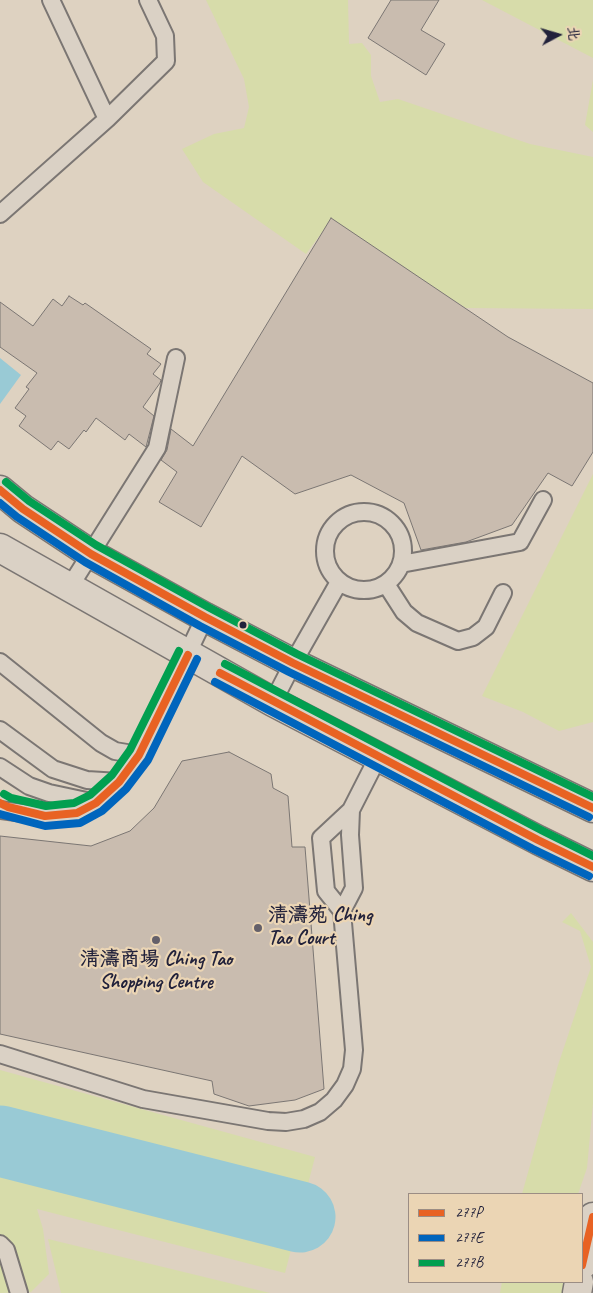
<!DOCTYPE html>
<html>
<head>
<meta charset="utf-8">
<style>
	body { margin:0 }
	#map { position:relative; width:593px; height:1293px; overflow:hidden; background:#ded2c1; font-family:Caveat,"LXGW WenKai TC",sans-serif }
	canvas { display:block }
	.legend { position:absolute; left:408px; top:1193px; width:175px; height:90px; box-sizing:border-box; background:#ebd5b4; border:1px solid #9b8d84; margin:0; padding:6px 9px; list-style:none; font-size:15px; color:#22223b }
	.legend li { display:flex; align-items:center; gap:10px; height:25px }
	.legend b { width:25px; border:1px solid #9b8d84 }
	.north { position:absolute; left:533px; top:10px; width:50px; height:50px; -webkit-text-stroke:4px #ebd5b4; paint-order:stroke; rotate:84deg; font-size:14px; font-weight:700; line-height:20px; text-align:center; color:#22223b }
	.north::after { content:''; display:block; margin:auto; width:18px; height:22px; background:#22223b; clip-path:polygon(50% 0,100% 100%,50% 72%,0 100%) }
</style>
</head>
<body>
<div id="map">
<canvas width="593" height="1293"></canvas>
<ul class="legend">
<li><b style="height:6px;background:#e86223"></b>277P</li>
<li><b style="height:6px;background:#0065bd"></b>277E</li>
<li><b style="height:6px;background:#029f50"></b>277B</li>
</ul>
<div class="north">北</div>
</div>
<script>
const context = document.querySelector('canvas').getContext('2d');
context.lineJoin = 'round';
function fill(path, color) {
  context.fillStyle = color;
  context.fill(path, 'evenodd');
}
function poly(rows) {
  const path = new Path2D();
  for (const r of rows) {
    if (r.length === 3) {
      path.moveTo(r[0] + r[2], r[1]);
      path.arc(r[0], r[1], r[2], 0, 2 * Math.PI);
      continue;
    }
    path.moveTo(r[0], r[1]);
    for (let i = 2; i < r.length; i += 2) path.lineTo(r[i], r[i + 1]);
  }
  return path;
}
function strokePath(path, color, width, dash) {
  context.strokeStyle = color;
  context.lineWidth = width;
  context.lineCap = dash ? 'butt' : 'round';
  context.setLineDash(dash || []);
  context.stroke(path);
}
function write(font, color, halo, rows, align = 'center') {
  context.font = font + ' Caveat,"LXGW WenKai TC",sans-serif';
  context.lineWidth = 4.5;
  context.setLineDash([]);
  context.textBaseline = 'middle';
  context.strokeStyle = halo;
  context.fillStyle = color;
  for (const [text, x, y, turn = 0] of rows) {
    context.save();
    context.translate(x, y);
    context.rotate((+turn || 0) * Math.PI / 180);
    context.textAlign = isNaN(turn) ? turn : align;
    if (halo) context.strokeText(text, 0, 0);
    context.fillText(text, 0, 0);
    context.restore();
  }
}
const green = poly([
	[206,0,348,0,349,44,362,43,371,55,371,76,380,102,398,99,530,144,593,157,593,309,466,308,329,223,306,254,203,182,182,149,214,134,244,128,249,107,244,79],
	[482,0,593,0,593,58],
	[593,80,593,132,585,125],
	[593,474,593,722,559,731,523,712,482,696],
	[571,913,593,942,593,1103,587,1168,578,1194,522,1194,558,1065,591,967,580,931,562,922],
	[0,1070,315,1157,285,1273,37,1209,43,1229,49,1274,31,1292,0,1293],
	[48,1239,270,1293,61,1293],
	[502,1282,563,1282,563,1293,500,1293]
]);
const water = poly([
	[0,358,21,375,0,404]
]);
const river = poly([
	[0,1141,300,1217]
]);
const building = poly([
	[391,0,439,0,421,30,445,44,426,75,368,38,391,0],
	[331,218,508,337,593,383,593,452,572,486,548,473,512,525,466,542,421,550,404,503,351,475,295,494,242,456,201,527,159,502,177,472,161,460,167,450,171,429,193,446,331,218],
	[69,296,83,305,85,303,151,349,147,354,161,364,153,374,161,380,160,383,143,407,154,416,146,447,129,434,125,440,96,418,86,432,84,430,69,449,58,441,51,450,19,426,26,416,15,408,29,389,26,387,37,373,0,347,0,302,33,326,53,299,62,306,69,296],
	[229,752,271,774,273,788,288,796,292,847,305,847,324,1089,295,1100,249,1106,214,1094,212,1081,0,1034,0,836,91,846,130,831,154,808,182,761,229,752]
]);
const service = poly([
	[107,119,166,61,165,36,148,0],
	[0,214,107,119,51,0],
	[364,551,39],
	[401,564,520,542,543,500],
	[386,584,404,612,417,623,458,641,473,637,486,627,503,593],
	[69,588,157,448,176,358],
	[0,662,101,743,115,751,139,755],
	[273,702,293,663,339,582],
	[0,730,53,769,87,780,119,782],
	[0,767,29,786,49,793,96,803],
	[0,810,45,816,77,813,96,803,119,782,139,755,205,617],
	[342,911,326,891,321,838,351,810,378,757],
	[0,1054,143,1099,268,1121,286,1122,304,1119,320,1112,334,1100,345,1085,352,1069,354,1050,342,911,354,888,350,835,351,810],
	[0,1244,6,1250,19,1293]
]);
const tertiary = poly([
	[0,490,23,509,91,554,205,617,293,663,593,808],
	[0,548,273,702,538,840,593,867]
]);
const secondary = poly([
	[582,1265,593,1217],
	[577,1293,579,1282]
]);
const bus1 = poly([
	[0,490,23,509,91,554,205,617,293,663,593,808],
	[220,673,538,840,593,867],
	[0,803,8,807,45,816,77,813,96,803,119,782,139,755,188,655],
	[582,1265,593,1217]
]);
const bus2 = poly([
	[0,503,17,517,85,562,200,626,289,672,589,817],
	[215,682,533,849,589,876],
	[0,814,45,826,80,823,102,811,126,789,148,760,197,659]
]);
const bus3 = poly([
	[6,482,29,501,96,545,210,608,297,654,593,797],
	[225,664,543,831,593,856],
	[4,794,11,798,46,806,74,803,90,795,112,775,130,750,179,651]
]);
const markers = [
	[243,625,4.5,"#22223b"],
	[258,928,5,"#64606a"],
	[156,940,5,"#64606a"]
];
const poiNames = [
	["清濤苑 Ching",268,916],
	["Tao Court",268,939],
	["清濤商場 Ching Tao",156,960,"center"],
	["Shopping Centre",156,983,"center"]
];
fill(green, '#d7dcaa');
fill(water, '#99cad5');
strokePath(river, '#99cad5', 71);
fill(building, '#c9bcaf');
strokePath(building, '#7b7673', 1);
strokePath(service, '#7b7673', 20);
strokePath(tertiary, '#7b7673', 31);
strokePath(secondary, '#7b7673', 31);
strokePath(service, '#dad1c5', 16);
strokePath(tertiary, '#dad1c5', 28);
strokePath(secondary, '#dad1c5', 28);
strokePath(bus1, '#e86223', 8);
strokePath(bus2, '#0065bd', 8);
strokePath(bus3, '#029f50', 8);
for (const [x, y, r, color] of markers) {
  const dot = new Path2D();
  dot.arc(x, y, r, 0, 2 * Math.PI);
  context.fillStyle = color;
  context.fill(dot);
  strokePath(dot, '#ebd5b4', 2);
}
write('bold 20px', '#22223b', '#ebd5b4', poiNames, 'left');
</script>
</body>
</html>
